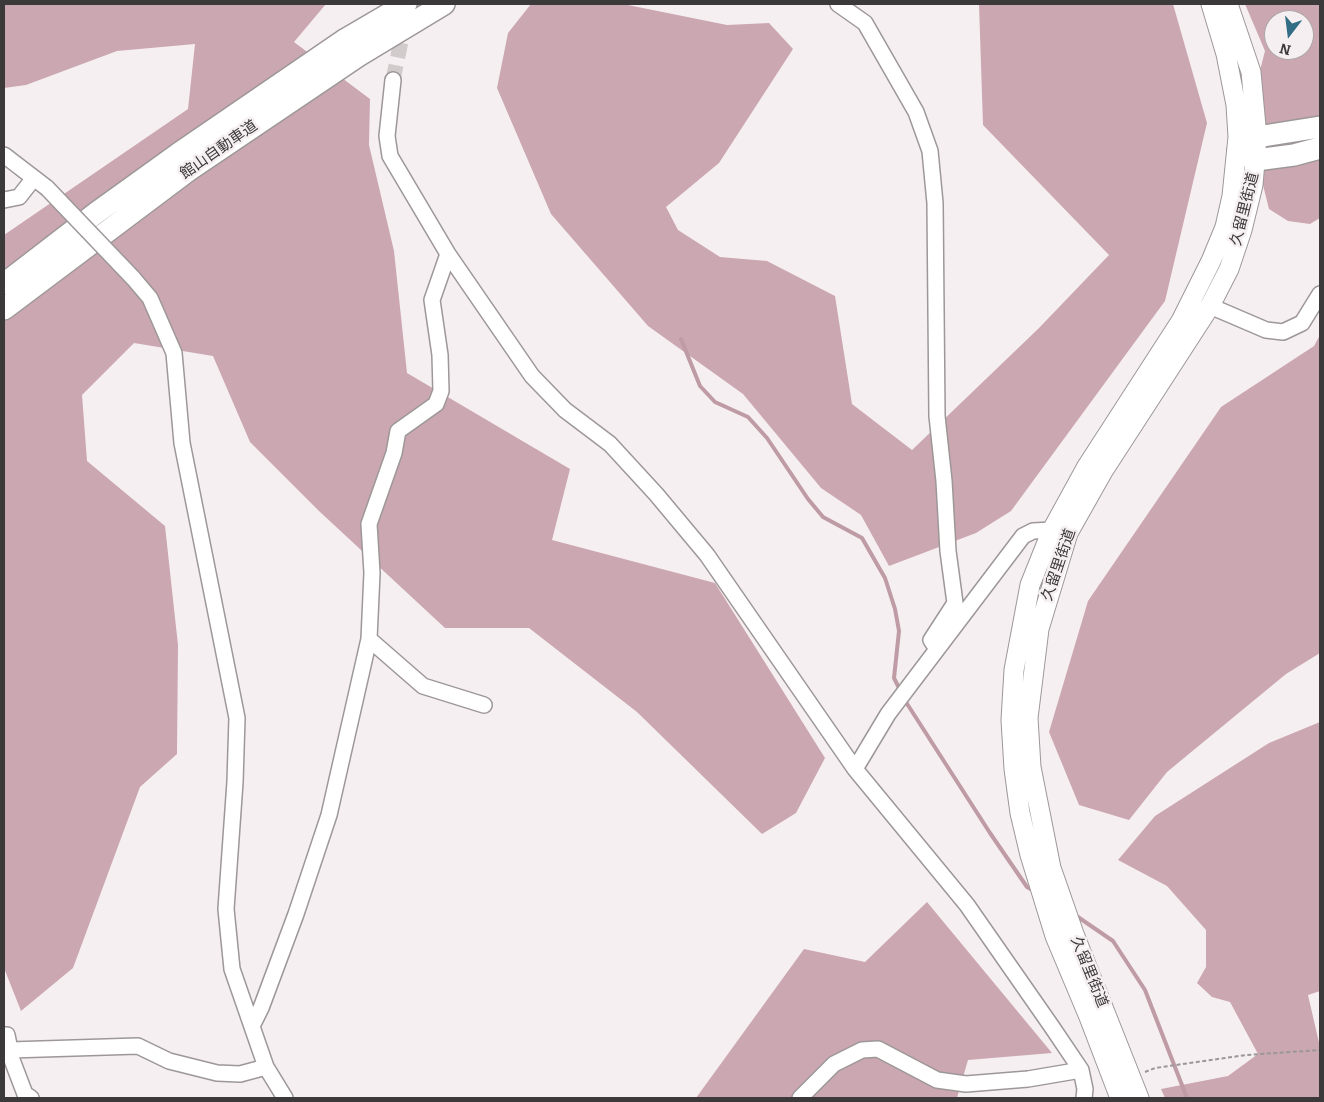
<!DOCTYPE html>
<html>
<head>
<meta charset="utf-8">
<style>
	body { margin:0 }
	#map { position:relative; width:1324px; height:1102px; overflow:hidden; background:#f6eff1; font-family:Bitter,serif }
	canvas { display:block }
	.frame { position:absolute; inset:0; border:5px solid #3c393a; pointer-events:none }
	.north { position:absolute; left:1264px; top:10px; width:50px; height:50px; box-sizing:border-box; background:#f6eff1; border:1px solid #aca6a8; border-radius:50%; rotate:195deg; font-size:14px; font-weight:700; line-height:20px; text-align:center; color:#3c393a }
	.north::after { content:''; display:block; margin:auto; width:18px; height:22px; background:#326d85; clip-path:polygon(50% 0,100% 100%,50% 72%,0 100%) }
</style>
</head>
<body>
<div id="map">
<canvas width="1324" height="1102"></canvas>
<div class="frame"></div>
<div class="north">N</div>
</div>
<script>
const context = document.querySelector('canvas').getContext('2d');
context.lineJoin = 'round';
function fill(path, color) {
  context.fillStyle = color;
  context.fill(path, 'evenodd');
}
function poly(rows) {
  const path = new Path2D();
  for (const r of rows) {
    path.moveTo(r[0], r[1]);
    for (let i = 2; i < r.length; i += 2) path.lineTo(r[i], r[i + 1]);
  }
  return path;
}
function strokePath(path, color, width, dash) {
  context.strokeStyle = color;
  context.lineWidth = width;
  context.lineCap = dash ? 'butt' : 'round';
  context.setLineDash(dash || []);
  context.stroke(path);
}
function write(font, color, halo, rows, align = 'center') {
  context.font = font + ' Bitter,"Noto Sans JP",serif';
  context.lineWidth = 5;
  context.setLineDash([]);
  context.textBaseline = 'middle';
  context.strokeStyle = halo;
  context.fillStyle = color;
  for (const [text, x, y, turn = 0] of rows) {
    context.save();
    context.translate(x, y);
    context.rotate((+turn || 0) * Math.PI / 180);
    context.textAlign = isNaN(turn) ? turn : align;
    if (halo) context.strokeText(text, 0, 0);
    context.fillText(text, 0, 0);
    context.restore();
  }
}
const forest = poly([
	[4,4,326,4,294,42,370,99,369,145,394,251,407,373,570,469,552,540,715,583,825,758,796,813,762,834,637,712,529,628,445,628,319,511,250,442,213,356,134,343,82,395,87,461,165,526,178,645,177,754,140,787,73,968,21,1011,4,968,4,235,188,109,195,44,117,51,26,85,4,88],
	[531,4,623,4,727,25,769,23,793,49,719,163,666,207,678,230,720,257,767,261,835,296,852,404,912,450,1039,328,1109,255,983,125,979,4,1173,4,1207,123,1165,301,1011,511,976,533,889,566,861,515,821,488,743,394,648,326,551,214,497,88,508,33],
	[1245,4,1320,4,1320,218,1310,224,1288,221,1269,209,1247,121,1265,51],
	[1274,20,1304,20,1304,50,1274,50],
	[1320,335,1320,653,1286,674,1167,772,1129,820,1079,805,1049,732,1088,601,1221,407,1314,346],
	[1320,722,1320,991,1308,995,1320,1047,1320,1098,1165,1098,1161,1089,1228,1076,1258,1054,1230,1002,1212,997,1197,983,1206,967,1206,930,1167,886,1118,860,1155,816,1269,743],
	[927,902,1052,1053,968,1060,957,1098,696,1098,804,949,865,962]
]);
const stream = poly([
	[681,339,700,386,715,402,748,417,767,438,808,499,823,517,862,538,885,578,895,609,899,631,894,678,900,690],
	[904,699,990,833,1027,887,1034,891],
	[1075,915,1113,941,1145,990,1187,1098]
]);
const minorTunnel = poly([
	[393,80,405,22]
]);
const path = poly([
	[1145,1072,1155,1068,1246,1055,1320,1050]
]);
const minor = poly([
	[838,4,865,23,916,112,930,151,935,203,937,416,944,481,948,551,955,603,931,640,937,649],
	[393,80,387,136,390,156,448,254,532,376,565,410,610,444,656,494,707,555,855,769,967,905,1052,1027,1081,1070,1085,1089,1084,1098],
	[4,155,47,188],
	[4,200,19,197,34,178],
	[133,278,150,298,174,353,182,443,237,718,235,782,226,909,232,969,266,1067,285,1098],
	[1210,306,1266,330,1283,332,1302,323,1320,294],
	[369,639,423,686,484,705],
	[855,769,888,714,1023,536,1033,531,1052,530],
	[253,1024,261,1008,296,914,329,815,369,639,372,573,369,524,394,453,398,431,436,404,441,391,440,355,432,300,448,254],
	[4,1035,7,1035,12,1060,25,1094,31,1098],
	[4,1053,10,1050,138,1046,169,1061,217,1073,240,1074,266,1067],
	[800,1098,834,1064,862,1050,878,1049,937,1080,966,1084,1028,1079,1081,1070]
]);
const major = poly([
	[1120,1098,1089,1017,1055,936,1030,855,1020,813,1014,769,1011,720,1014,670,1030,585,1052,530,1086,468,1181,321,1211,261,1225,227,1232,196,1238,137,1236,105,1226,54,1211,4],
	[1139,1098,1074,934,1051,868,1031,767,1028,718,1039,629,1068,533,1103,471,1210,306,1229,269,1242,230,1253,185,1257,137,1251,72,1228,4]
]);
const highway = poly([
	[1320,127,1257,137,1238,152,1256,160,1294,155,1320,148],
	[4,284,96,213,178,154,346,39,406,4],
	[4,309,189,170,358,56,444,4]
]);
const minorBridge = poly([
	[47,188,133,278]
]);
const streetNames = [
	["館山自動車道",219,150,-35],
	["久留里街道",1245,209,-76],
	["久留里街道",1059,565,-71],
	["久留里街道",1089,972,68]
];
fill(forest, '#cba7b1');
strokePath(stream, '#be9ba5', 4);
strokePath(minorTunnel, '#d1cbcc', 15, [15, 8]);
strokePath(minor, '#9d9798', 18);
strokePath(major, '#9d9798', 21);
strokePath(highway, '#9d9798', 24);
strokePath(path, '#9b9697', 2, [4, 2.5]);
strokePath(minor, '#fff', 15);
strokePath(major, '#fff', 19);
strokePath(highway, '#fff', 21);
strokePath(minorBridge, '#9d9798', 18, []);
strokePath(minorBridge, '#fff', 15);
write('15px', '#3c393a', '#f6eff1', streetNames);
</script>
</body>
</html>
